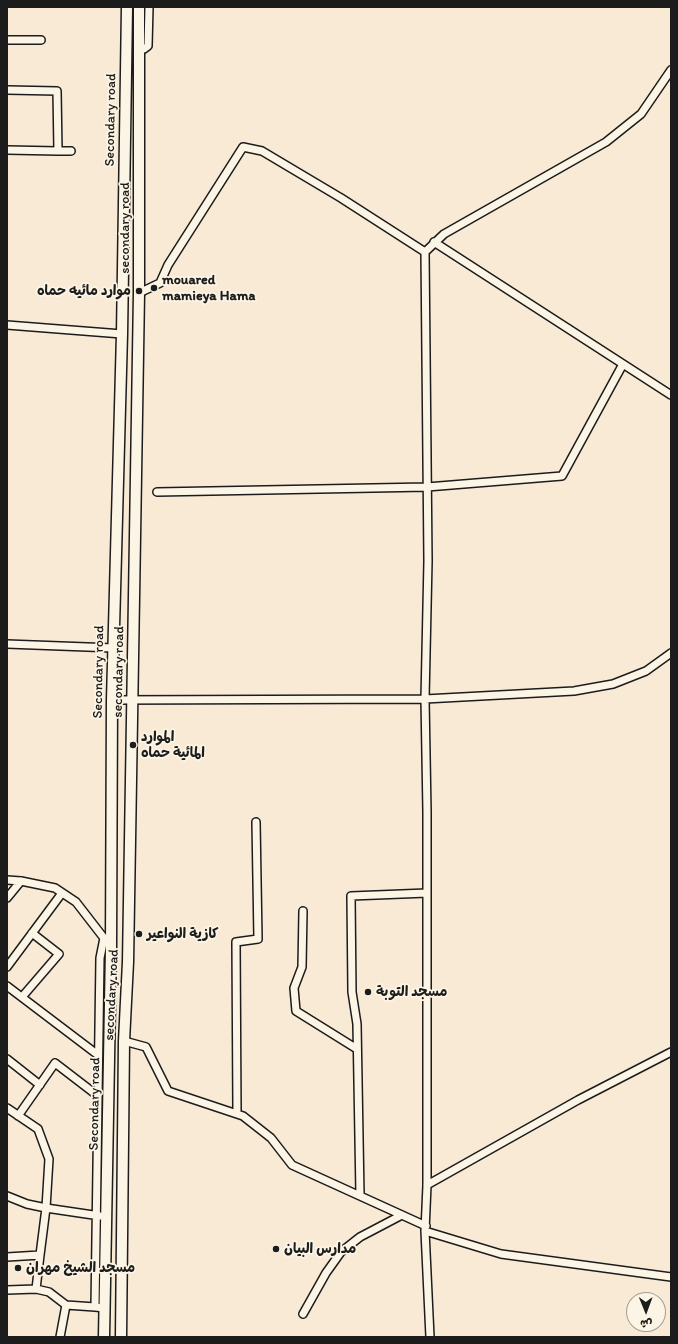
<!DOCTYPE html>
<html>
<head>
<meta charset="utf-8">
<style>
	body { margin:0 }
	#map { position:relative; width:678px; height:1344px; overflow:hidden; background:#f9ead6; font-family:Itim,"Playpen Sans Arabic",sans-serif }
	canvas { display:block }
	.frame { position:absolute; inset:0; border:8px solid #1c1c1c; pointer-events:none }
	.north { position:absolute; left:626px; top:1292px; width:40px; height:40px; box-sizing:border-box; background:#fcf5e5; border:1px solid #a29e95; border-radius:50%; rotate:179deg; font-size:11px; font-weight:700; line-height:16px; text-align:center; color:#1c1c1c }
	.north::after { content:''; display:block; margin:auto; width:14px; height:18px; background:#1c1c1c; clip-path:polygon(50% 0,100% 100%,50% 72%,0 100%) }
</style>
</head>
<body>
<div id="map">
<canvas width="678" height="1344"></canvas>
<div class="frame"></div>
<div class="north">ش</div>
</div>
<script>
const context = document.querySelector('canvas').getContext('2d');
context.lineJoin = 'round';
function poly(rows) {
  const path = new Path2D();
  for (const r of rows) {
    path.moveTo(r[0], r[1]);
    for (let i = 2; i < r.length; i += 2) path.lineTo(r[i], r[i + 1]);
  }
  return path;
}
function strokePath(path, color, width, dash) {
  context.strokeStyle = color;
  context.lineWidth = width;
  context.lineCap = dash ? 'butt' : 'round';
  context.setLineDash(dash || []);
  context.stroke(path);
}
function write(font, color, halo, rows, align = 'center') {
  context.font = font + ' Itim,"Playpen Sans Arabic",sans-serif';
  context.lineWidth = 3.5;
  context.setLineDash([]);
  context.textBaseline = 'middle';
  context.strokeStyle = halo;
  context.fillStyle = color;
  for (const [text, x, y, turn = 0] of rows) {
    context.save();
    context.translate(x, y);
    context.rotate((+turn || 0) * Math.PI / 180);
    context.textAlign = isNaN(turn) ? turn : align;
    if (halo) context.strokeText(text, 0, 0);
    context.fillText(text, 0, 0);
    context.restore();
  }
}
const street = poly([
	[7,40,41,40],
	[138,49,144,49,148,46,149,7],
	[7,90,57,91,58,151,7,150],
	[58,151,71,151],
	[434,242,671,395],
	[425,252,428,561,425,699,427,812,427,1185,425,1231,430,1337],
	[139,293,160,283,168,265,243,147,262,151,341,198,425,252,444,234,606,142,641,114,671,70],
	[7,325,122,334],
	[157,492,427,487,562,476,623,364],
	[7,644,114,648],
	[112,700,425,699,574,691,613,684,646,671,671,653],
	[7,880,21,881,55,888,76,902,107,942],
	[7,898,21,881],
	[303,911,302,967,294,988,296,1011,357,1049],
	[104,938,100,958,95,1307,105,1308],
	[7,967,62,893],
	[7,986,98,1055],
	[22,997,59,954,32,933],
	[124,1041,146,1047,168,1091,243,1116,271,1138,292,1165,426,1226],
	[7,1059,40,1085],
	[7,1108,38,1129,49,1159,46,1208,100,1216],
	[237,1113,236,942,258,939,256,822],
	[18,1116,55,1063,98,1096],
	[427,1185,578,1100,671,1052],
	[360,1195,357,1024,352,992,351,896,427,893],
	[7,1196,27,1204,46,1208,40,1255,7,1257],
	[425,1231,501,1254,671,1277],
	[36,1289,40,1255],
	[7,1290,36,1289,49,1292,66,1305,95,1307],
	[303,1314,326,1273,341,1252,360,1237,400,1216],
	[60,1337,66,1305]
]);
const primary = poly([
	[104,1337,111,948,112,700,122,334,127,7],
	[121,1337,124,1041,128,962,139,293,139,7]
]);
const markers = [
	[154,288,4,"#1c1c1c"],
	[139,291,4,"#1c1c1c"],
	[133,745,4,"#1c1c1c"],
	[139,934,4,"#1c1c1c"],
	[368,992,4,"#1c1c1c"],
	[276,1249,4,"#1c1c1c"],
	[18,1268,4,"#1c1c1c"]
];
const streetNames = [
	["Secondary road",111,120,-89],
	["secondary road",125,228,-90],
	["Secondary road",99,672,-89],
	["secondary road",119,672,-89],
	["secondary road",112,995,-87],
	["Secondary road",95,1104,-89]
];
const poiNames = [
	["mouared",162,280],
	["mamieya Hama",162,296],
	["موارد مائيه حماه",131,291,"right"],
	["الموارد",141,737],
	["المائية حماه",141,753],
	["كازية النواعير",147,934],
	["مسجد التوبة",376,992],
	["مدارس البيان",284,1249],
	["مسجد الشيخ مهران",26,1268]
];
strokePath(street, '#1c1c1c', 10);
strokePath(primary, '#1c1c1c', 13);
strokePath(street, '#fcf5e5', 7);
strokePath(primary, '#fcf5e5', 10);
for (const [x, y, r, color] of markers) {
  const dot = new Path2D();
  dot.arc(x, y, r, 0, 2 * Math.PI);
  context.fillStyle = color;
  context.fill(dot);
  strokePath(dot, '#fcf5e5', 1.5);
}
write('14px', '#1c1c1c', '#fcf5e5', streetNames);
write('bold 14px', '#1c1c1c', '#fcf5e5', poiNames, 'left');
</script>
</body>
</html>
